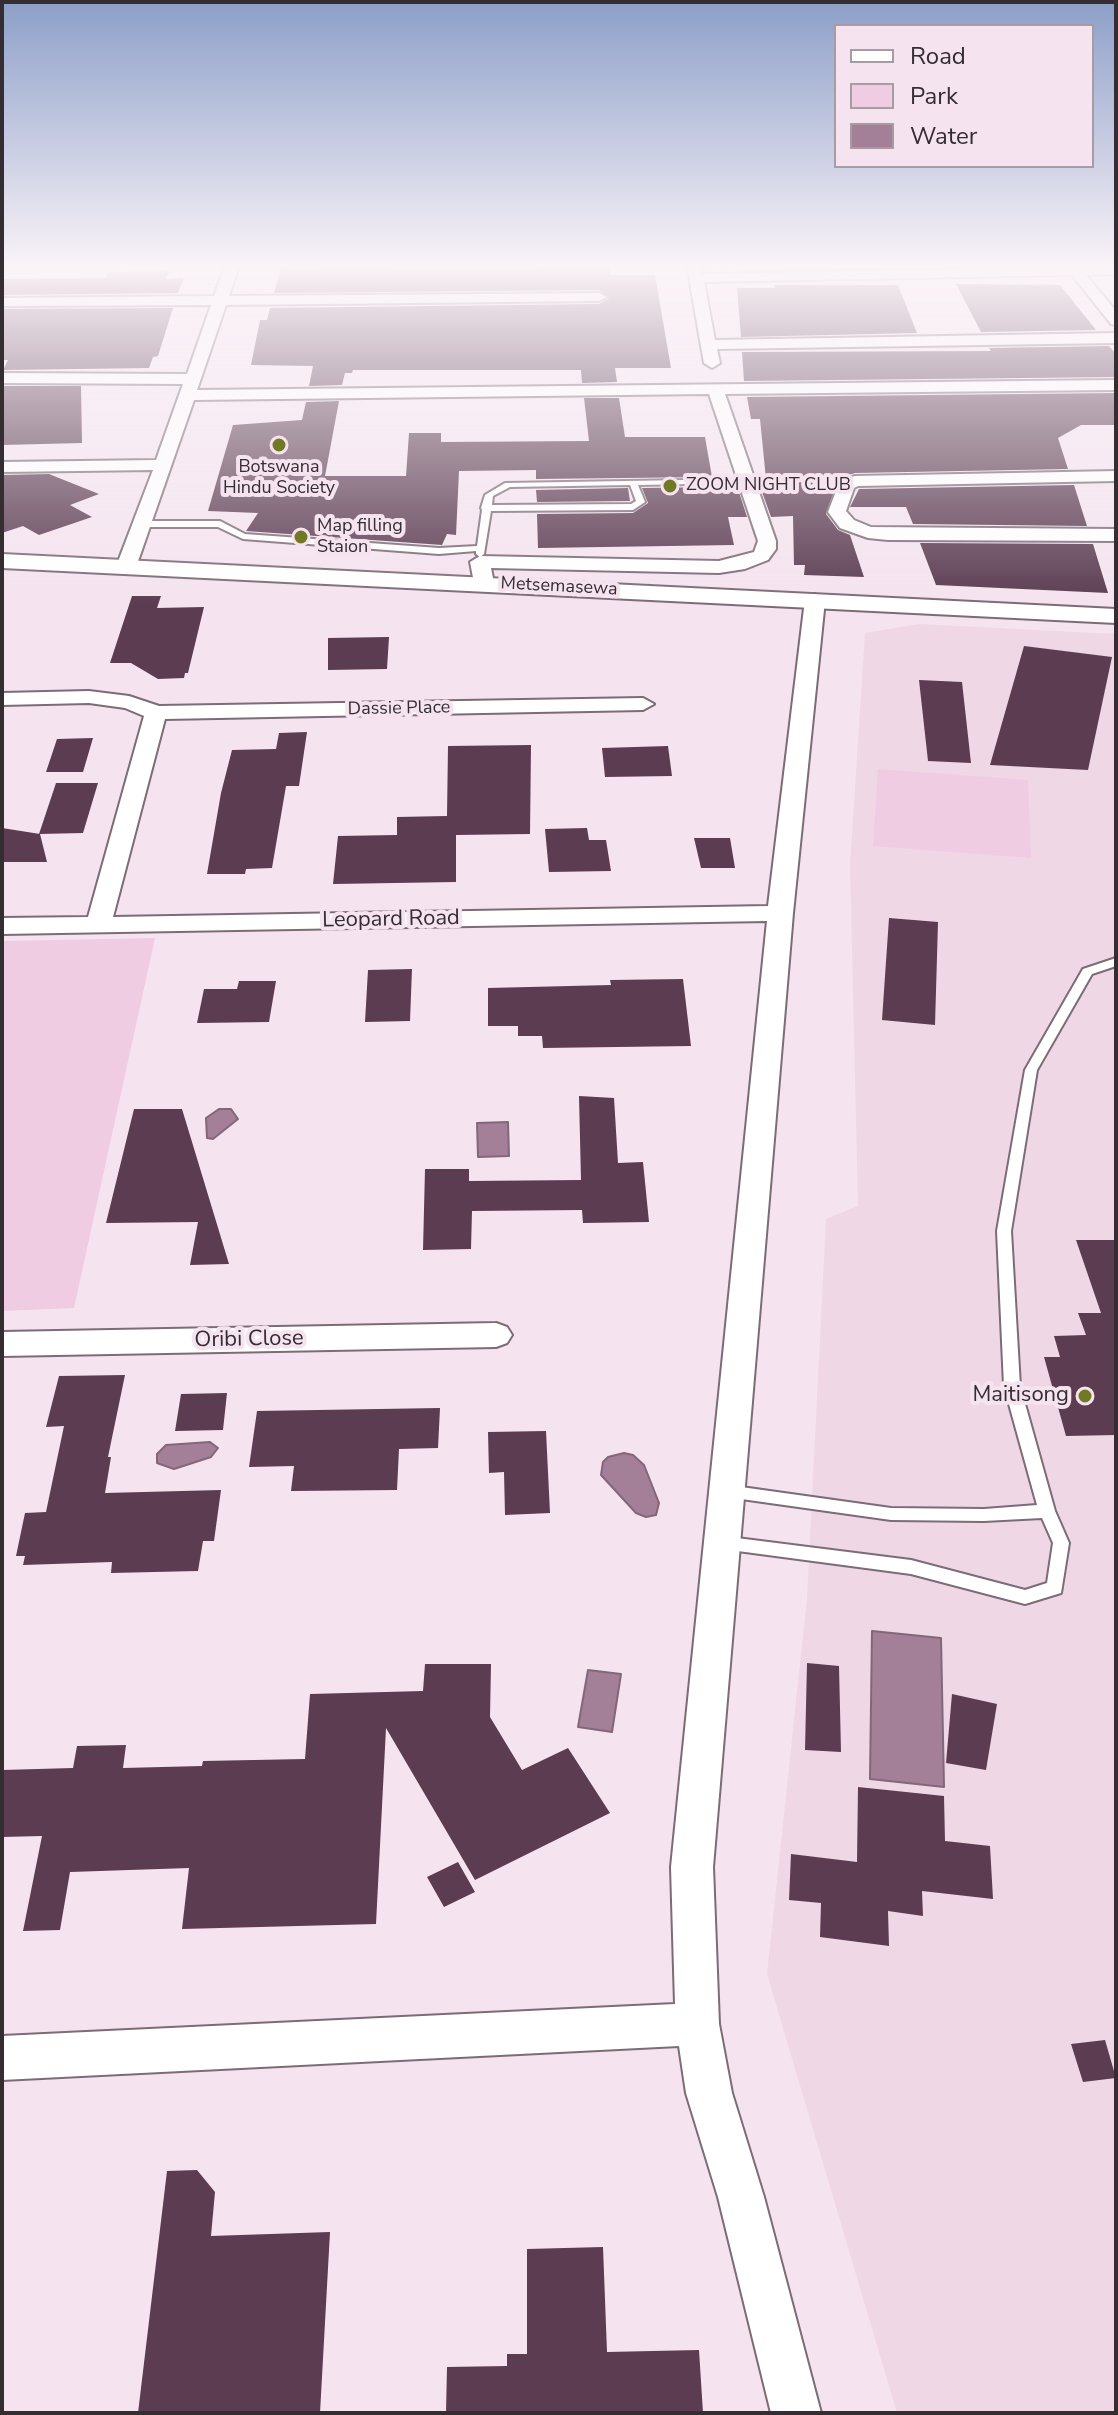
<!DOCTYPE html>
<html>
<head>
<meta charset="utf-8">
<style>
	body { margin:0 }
	#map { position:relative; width:1118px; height:2415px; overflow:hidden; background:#f5e4ef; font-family:"Nunito Sans",sans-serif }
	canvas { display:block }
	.frame { position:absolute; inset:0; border:4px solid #342d32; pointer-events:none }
	.legend { position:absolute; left:834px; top:24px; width:260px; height:144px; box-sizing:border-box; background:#f5e4ef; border:2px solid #a89ba3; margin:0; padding:10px 14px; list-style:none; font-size:24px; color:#342d32 }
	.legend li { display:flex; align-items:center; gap:16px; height:40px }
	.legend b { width:40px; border:2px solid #a89ba3 }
</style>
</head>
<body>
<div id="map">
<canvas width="1118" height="2415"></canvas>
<div class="frame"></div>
<ul class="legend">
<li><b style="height:10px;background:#fff"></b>Road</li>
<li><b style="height:22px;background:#efcce2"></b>Park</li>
<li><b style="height:22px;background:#a38097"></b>Water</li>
</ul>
</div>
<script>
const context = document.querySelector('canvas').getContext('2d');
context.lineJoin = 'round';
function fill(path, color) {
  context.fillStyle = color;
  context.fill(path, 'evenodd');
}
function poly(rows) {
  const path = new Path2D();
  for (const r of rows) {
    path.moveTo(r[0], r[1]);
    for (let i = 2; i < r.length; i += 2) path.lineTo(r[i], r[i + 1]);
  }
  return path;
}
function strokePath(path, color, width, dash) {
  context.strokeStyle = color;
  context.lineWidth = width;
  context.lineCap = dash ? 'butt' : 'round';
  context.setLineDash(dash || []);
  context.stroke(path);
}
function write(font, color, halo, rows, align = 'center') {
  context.font = font + ' "Nunito Sans",sans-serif';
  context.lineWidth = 8;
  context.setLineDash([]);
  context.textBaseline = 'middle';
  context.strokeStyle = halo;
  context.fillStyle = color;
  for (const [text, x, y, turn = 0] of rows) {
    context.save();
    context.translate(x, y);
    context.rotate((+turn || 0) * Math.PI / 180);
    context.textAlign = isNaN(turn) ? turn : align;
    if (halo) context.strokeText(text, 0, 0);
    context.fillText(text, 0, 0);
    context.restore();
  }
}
const built = poly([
	[919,624,1116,634,1116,2413,897,2413,767,1974,807,1598,826,1219,858,1206,850,865,865,633]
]);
const green = poly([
	[878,769,1028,780,1031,858,873,846],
	[155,938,74,1308,2,1311,2,941]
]);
const water = poly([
	[219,1109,231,1109,238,1119,213,1139,207,1138,206,1118,219,1109],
	[508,1122,509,1156,478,1157,477,1123,508,1122],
	[210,1442,218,1448,211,1457,174,1469,157,1463,157,1454,166,1445,210,1442],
	[624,1453,633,1455,644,1465,659,1503,656,1515,646,1517,636,1513,601,1475,603,1462,608,1457,624,1453],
	[872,1631,941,1638,944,1787,870,1779,872,1631],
	[588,1670,621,1674,612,1732,578,1727,588,1670]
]);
const building = poly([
	[394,266,393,268,508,268,610,266,611,275,655,275,671,368,615,368,617,382,582,383,581,370,353,370,352,373,345,373,342,385,309,386,313,366,251,365,260,320,267,320,270,308,599,304,609,298,599,290,274,293,281,268],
	[169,271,166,279,184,278,178,293,2,295,2,279,106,278,109,272],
	[956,284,1060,285,1096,330,981,332],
	[774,285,898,285,917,333,741,337,737,288,775,288],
	[173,308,158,356,153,357,149,368,3,370,8,360,2,360,2,309],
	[1109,346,1116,354,1116,377,744,381,742,352,991,351,989,348],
	[2,386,81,386,82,443,2,445],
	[1116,393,1116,425,1081,425,1058,438,1068,469,855,473,839,478,826,514,838,530,850,535,864,577,804,575,805,565,794,565,793,516,771,517,761,489,767,489,760,419,751,419,747,397],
	[584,398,619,398,625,437,705,437,712,477,536,479,536,470,459,471,456,535,447,534,442,545,246,531,258,513,208,511,233,425,302,420,306,402,339,401,325,476,406,476,409,433,441,433,441,442,589,441],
	[49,474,99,494,70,505,92,517,39,535,23,526,2,533,2,475],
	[1074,485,1087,526,913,524,906,507,850,507,859,489],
	[714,487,714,489,738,489,747,517,728,517,734,545,538,548,537,514,633,513,648,503,642,488],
	[628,488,630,501,537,502,536,490],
	[920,543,1093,544,1108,593,936,585],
	[132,596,161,596,157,608,204,607,188,673,185,673,184,678,158,679,131,663,110,663],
	[389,637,387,669,328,670,328,638],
	[1024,646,1112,657,1088,770,990,765],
	[919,680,962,682,971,763,928,761],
	[307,732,299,786,286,786,272,868,246,869,245,874,207,874,221,793,232,750,276,749,279,733],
	[93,738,83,772,46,772,57,739],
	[531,745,530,834,456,835,456,882,333,884,338,836,397,835,397,817,447,816,448,746],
	[668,746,672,776,605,777,602,748],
	[56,783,98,783,83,833,39,834],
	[2,828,40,834,47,862,2,862],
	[587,828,589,840,606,840,611,871,549,872,545,829],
	[694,838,730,838,735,868,701,868],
	[889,918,938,922,935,1025,882,1020],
	[412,969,410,1021,365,1022,368,970],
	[683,979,691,1046,543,1048,542,1036,518,1036,518,1026,488,1026,488,988,611,985,610,980],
	[239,981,276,981,269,1022,197,1023,204,989,237,989],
	[579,1096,614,1098,618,1163,643,1162,649,1222,583,1223,582,1210,472,1211,471,1249,423,1250,425,1169,469,1169,469,1181,581,1180],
	[134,1109,182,1109,229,1264,190,1265,198,1222,106,1223],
	[1076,1240,1116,1240,1116,1435,1066,1436,1044,1357,1060,1357,1054,1336,1086,1335,1078,1313,1101,1313],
	[125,1375,108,1457,111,1457,105,1493,221,1490,214,1541,203,1541,198,1571,111,1573,112,1562,23,1565,25,1556,16,1556,25,1513,46,1512,64,1426,46,1427,59,1376],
	[227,1393,223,1430,175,1431,181,1394],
	[440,1408,438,1448,399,1449,397,1490,291,1491,294,1466,249,1467,257,1411],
	[546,1431,550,1513,505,1515,504,1472,489,1473,488,1432],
	[807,1663,839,1666,841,1752,805,1750],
	[425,1664,491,1664,490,1717,522,1770,568,1748,610,1813,475,1880,386,1728,376,1924,182,1929,189,1868,70,1872,60,1930,23,1931,42,1836,2,1837,2,1770,73,1768,77,1746,126,1745,123,1768,202,1766,203,1761,305,1759,310,1694,423,1691],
	[952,1694,997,1704,986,1770,946,1763],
	[858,1787,944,1796,945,1841,990,1846,993,1899,922,1891,923,1916,888,1911,889,1946,820,1937,821,1903,789,1900,791,1854,857,1862],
	[458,1862,475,1892,444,1907,427,1877],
	[1105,2040,1116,2078,1083,2082,1071,2044],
	[197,2170,215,2192,211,2236,330,2232,320,2413,138,2413,167,2171],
	[603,2247,607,2352,699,2350,703,2413,446,2413,447,2367,507,2366,507,2354,527,2354,527,2249]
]);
const service = poly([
	[746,479,750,481,749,483,638,485,645,502,633,510,491,511,484,554,480,557,476,554,476,551,439,554,243,539,218,527,143,527,139,524,143,521,220,521,245,534,439,548,477,546,482,510,481,508,485,495,505,483,746,479],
	[630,485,636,501,631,504,492,505,493,496,510,487,630,485],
	[1116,958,1116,966,1092,974,1037,1070,1011,1231,1020,1386,1055,1511,1069,1543,1061,1593,1025,1604,911,1574,715,1548,713,1543,715,1538,721,1536,911,1560,1025,1590,1047,1583,1053,1543,1042,1518,984,1521,891,1520,727,1497,721,1495,719,1491,721,1487,727,1485,891,1508,984,1509,1037,1505,1004,1386,997,1231,1025,1070,1083,969,1116,958]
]);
const minor = poly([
	[225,266,239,266,229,296,599,293,606,297,599,301,226,305,197,390,1116,380,1116,390,725,394,776,541,776,549,768,560,745,569,719,573,491,568,494,583,484,589,474,583,470,562,480,556,719,561,754,552,758,541,709,394,194,400,136,567,126,573,119,571,116,567,153,470,2,472,2,462,156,460,183,384,2,383,2,373,187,374,211,305,2,306,2,298,214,296,225,266],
	[687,266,701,266,702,274,1116,266,1116,274,1086,275,1116,311,1116,325,1111,324,1072,275,704,282,715,340,1116,333,1116,343,717,349,720,363,712,368,704,363,687,266],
	[1116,471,1116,481,858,486,854,488,846,511,854,520,871,527,1116,529,1116,541,888,540,868,538,840,528,828,512,840,481,855,476,1116,471],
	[815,594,825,600,793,913,713,1867,719,2024,732,2093,764,2197,821,2413,771,2413,718,2197,686,2093,679,2046,2,2080,2,2036,675,2004,671,1867,767,921,2,934,2,918,88,917,144,716,125,708,89,703,2,705,2,693,89,691,129,696,159,706,643,698,654,704,643,710,165,719,113,917,768,906,805,600,815,594],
	[496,1323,507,1327,512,1335,507,1343,496,1347,2,1356,2,1332,496,1323]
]);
const tertiary = poly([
	[2,554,1116,609,1116,623,2,568,2,554]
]);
const markers = [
	[279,445,8,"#727924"],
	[670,486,8,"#727924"],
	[301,537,8,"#727924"],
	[1085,1396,8,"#727924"]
];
const farPoinames = [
	["Botswana",279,468,"center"],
	["Hindu Society",279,489,"center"],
	["ZOOM NIGHT CLUB",686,486],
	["Map filling",317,527],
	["Staion",317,548]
];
const farStreetnames = [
	["Metsemasewa",559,587,3],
	["Dassie Place",399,709,-1]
];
const streetNames = [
	["Leopard Road",391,920,-1],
	["Oribi Close",249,1340,-1]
];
const poiNames = [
	["Maitisong",1069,1396]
];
fill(built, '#efd7e6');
fill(green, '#efcce2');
fill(water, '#a38097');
strokePath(water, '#826779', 2);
fill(building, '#5b3c51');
strokePath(service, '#7b6c76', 4);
strokePath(minor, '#7b6c76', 4);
strokePath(tertiary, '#7b6c76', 4);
fill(service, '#fff');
fill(minor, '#fff');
fill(tertiary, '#fff');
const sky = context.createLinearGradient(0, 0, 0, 604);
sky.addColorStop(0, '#8c9fc8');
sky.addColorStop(0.44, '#faf3f8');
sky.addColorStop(1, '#faf3f800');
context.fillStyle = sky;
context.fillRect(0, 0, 1118, 604);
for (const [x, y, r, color] of markers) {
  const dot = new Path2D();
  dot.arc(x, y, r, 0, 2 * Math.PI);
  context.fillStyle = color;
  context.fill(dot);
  strokePath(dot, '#f5e4ef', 3);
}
write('18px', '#342d32', '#f5e4ef', farPoinames, 'left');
write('18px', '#342d32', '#f5e4ef', farStreetnames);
write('22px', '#342d32', '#f5e4ef', streetNames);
write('22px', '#342d32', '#f5e4ef', poiNames, 'right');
</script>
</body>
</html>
